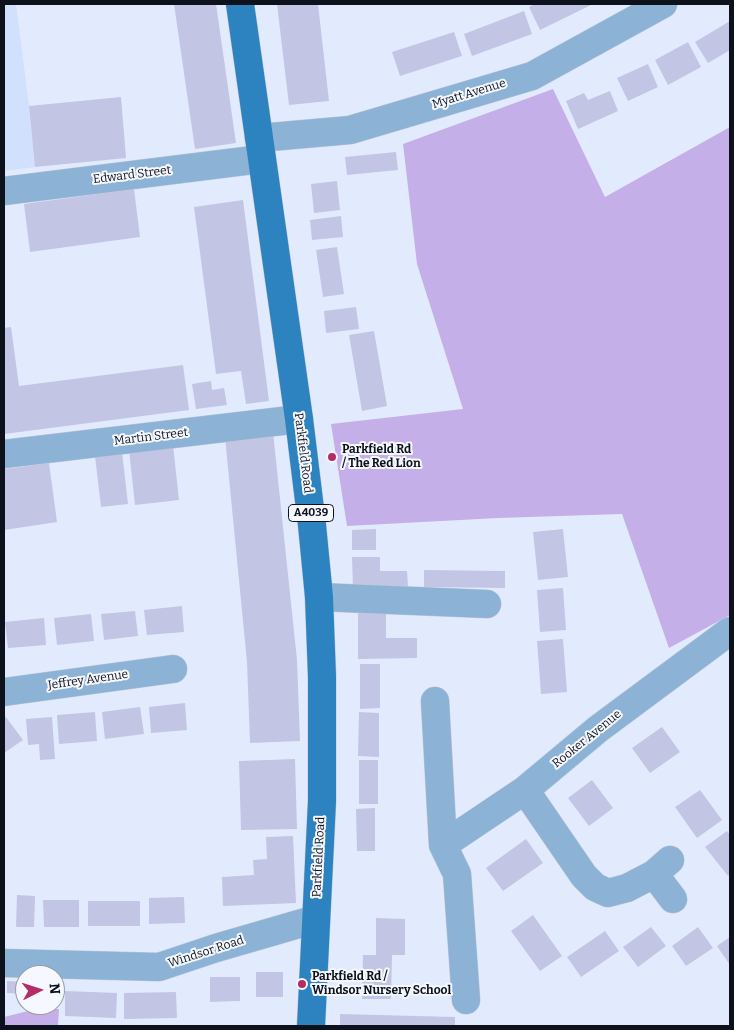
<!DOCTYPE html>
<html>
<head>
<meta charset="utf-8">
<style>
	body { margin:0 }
	#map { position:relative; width:734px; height:1030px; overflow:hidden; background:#e2ebfd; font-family:Bitter,serif }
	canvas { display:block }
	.frame { position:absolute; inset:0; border:5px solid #0c111b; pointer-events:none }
	.north { position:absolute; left:15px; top:965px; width:50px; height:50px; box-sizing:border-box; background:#f5f8fe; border:1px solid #989ca3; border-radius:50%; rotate:85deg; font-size:14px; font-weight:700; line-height:20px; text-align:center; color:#0c111b }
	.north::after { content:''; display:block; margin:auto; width:18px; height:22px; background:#b42b68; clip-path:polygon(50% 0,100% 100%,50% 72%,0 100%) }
</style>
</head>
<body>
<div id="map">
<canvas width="734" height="1030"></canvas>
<div class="frame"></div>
<div class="north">N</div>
</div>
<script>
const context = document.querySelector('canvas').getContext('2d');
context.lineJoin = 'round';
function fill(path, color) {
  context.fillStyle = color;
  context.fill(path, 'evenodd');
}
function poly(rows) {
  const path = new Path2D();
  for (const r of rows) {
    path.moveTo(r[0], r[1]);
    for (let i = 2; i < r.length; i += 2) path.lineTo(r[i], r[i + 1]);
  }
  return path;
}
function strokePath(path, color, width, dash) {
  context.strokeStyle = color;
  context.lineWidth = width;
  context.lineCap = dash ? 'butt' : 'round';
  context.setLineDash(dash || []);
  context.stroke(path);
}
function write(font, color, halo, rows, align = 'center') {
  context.font = font + ' Bitter,serif';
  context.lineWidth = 4;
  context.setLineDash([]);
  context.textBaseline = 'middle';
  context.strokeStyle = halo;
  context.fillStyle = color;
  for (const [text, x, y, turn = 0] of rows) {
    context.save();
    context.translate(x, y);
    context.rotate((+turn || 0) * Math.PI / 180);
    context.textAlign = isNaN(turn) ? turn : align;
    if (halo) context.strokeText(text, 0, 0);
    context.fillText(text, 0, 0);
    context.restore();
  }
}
const built = poly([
	[4,4,16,4,29,106,35,167,4,171]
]);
const green = poly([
	[553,89,605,197,730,127,730,615,669,648,622,514,498,518,347,526,331,424,463,409,417,264,403,144],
	[36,1009,59,1009,58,1026,4,1026,4,1017]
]);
const building = poly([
	[174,4,216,4,236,143,195,149],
	[277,4,318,4,329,101,289,105],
	[535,4,593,4,540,30,529,7],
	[524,11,532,34,472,56,464,34],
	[730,21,730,50,708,63,695,42],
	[454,32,462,56,400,76,392,52],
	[688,42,701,67,668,85,655,60],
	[648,64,658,87,628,101,617,78],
	[610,91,618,111,578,129,566,101,584,93,588,100],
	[121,97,126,158,35,167,29,106],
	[396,152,398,170,347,175,345,157],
	[337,181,340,210,314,213,311,184],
	[134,189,140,237,30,252,24,204],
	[243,200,269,401,246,404,241,371,216,374,194,207],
	[341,216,343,237,312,240,310,220],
	[337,247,344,294,323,297,316,250],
	[356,307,359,329,326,333,324,311],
	[11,327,19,386,183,365,189,410,4,434,4,328],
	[374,331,387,406,362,411,349,335],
	[211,381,212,390,224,388,227,405,196,409,192,384],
	[273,432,297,660,300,741,250,743,247,662,225,437],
	[173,445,179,500,135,505,129,450],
	[122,452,128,504,101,507,95,456],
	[49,463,57,522,4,530,4,469],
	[376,529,376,550,352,550,352,530],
	[563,529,568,577,538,580,533,532],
	[352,557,380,557,380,571,407,571,408,587,353,589],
	[424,570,505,571,505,588,424,587],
	[563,588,566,630,540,632,537,590],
	[182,606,184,632,147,635,144,610],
	[358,607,386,607,386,638,417,638,417,658,358,659],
	[135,611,138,636,104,640,101,614],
	[91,614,94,641,57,645,54,618],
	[44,618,46,645,8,648,5,622],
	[563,639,567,692,541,694,537,641],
	[360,664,380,664,380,708,360,709],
	[185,703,187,730,151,733,149,707],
	[140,707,144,734,105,739,102,712],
	[95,712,97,741,59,744,57,715],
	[359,712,379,713,379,757,358,756],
	[6,717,23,740,4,753,4,718],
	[52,717,55,759,40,760,39,744,28,745,26,719],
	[662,727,680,752,650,773,632,748],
	[295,759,297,829,241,830,239,761],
	[359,760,378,760,378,804,359,804],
	[592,780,613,808,589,826,568,798],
	[700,790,722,820,697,838,675,807],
	[375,808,375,851,357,851,356,809],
	[727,831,730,835,730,873,728,876,705,847],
	[293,836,296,903,223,906,222,877,254,875,253,860,267,859,266,837],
	[526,839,543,863,503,891,486,868],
	[17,895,35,896,34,927,16,927],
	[184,897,185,923,149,924,149,898],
	[43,900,79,900,79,927,44,927],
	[88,901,140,901,140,926,88,926],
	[533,915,562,956,540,971,511,931],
	[376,918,405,919,405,955,392,955,391,999,362,999,363,955,376,955],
	[651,927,666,946,638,967,623,947],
	[698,927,713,948,686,966,672,946],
	[605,931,619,951,581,977,567,957],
	[730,937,730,965,717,946],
	[256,972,283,972,283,997,256,997],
	[210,977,240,977,240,1001,210,1002],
	[7,981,25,982,25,994,7,993],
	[65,991,117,993,116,1018,65,1016],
	[176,992,177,1018,124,1019,124,993],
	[340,1014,455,1017,455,1026,340,1026]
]);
const minor = poly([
	[259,138,350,130,532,76,663,4],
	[4,191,261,159],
	[4,454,299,419],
	[319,597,487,604],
	[4,692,173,669],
	[435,701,443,845,457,874,466,1000],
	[525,790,584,876,595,887,608,893,627,888,654,874,670,860],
	[443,845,525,790,598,729,730,631],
	[654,874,673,899],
	[4,963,159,967,216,948,316,919]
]);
const major = poly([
	[240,4,299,419,312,525,319,597,322,677,322,801,311,1026]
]);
const markers = [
	[332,457,5,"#b42b68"],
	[302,984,5,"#b42b68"]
];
const shields = [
	[311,513,45]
];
const shieldNames = [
	["A4039",311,513]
];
const streetNames = [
	["Myatt Avenue",469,94,-17],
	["Edward Street",132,175,-7],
	["Martin Street",151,437,-7],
	["Parkfield Road",303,453,83],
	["Jeffrey Avenue",88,680,-8],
	["Rooker Avenue",587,739,-39],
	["Parkfield Road",319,857,-87],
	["Windsor Road",206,952,-18]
];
const poiNames = [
	["Parkfield Rd",342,450],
	["/ The Red Lion",342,464],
	["Parkfield Rd /",312,977],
	["Windsor Nursery School",312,991]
];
fill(built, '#d1e0fd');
fill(green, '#c5afe8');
fill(building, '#c3c5e4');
strokePath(minor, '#c0c8d9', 29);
strokePath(major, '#c0c8d9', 29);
strokePath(minor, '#8cb3d6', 28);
strokePath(major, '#2d82c0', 28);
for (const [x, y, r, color] of markers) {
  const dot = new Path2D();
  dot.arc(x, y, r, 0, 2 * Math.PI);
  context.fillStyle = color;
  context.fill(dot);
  strokePath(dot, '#f5f8fe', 2);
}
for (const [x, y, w] of shields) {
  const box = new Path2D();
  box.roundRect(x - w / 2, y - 8.5, w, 17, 4);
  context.fillStyle = '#f5f8fe';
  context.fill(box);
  strokePath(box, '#0c111b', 1);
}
write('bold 11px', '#0c111b', null, shieldNames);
write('12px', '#0c111b', '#f5f8fe', streetNames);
write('bold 12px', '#0c111b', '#f5f8fe', poiNames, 'left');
</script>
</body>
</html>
